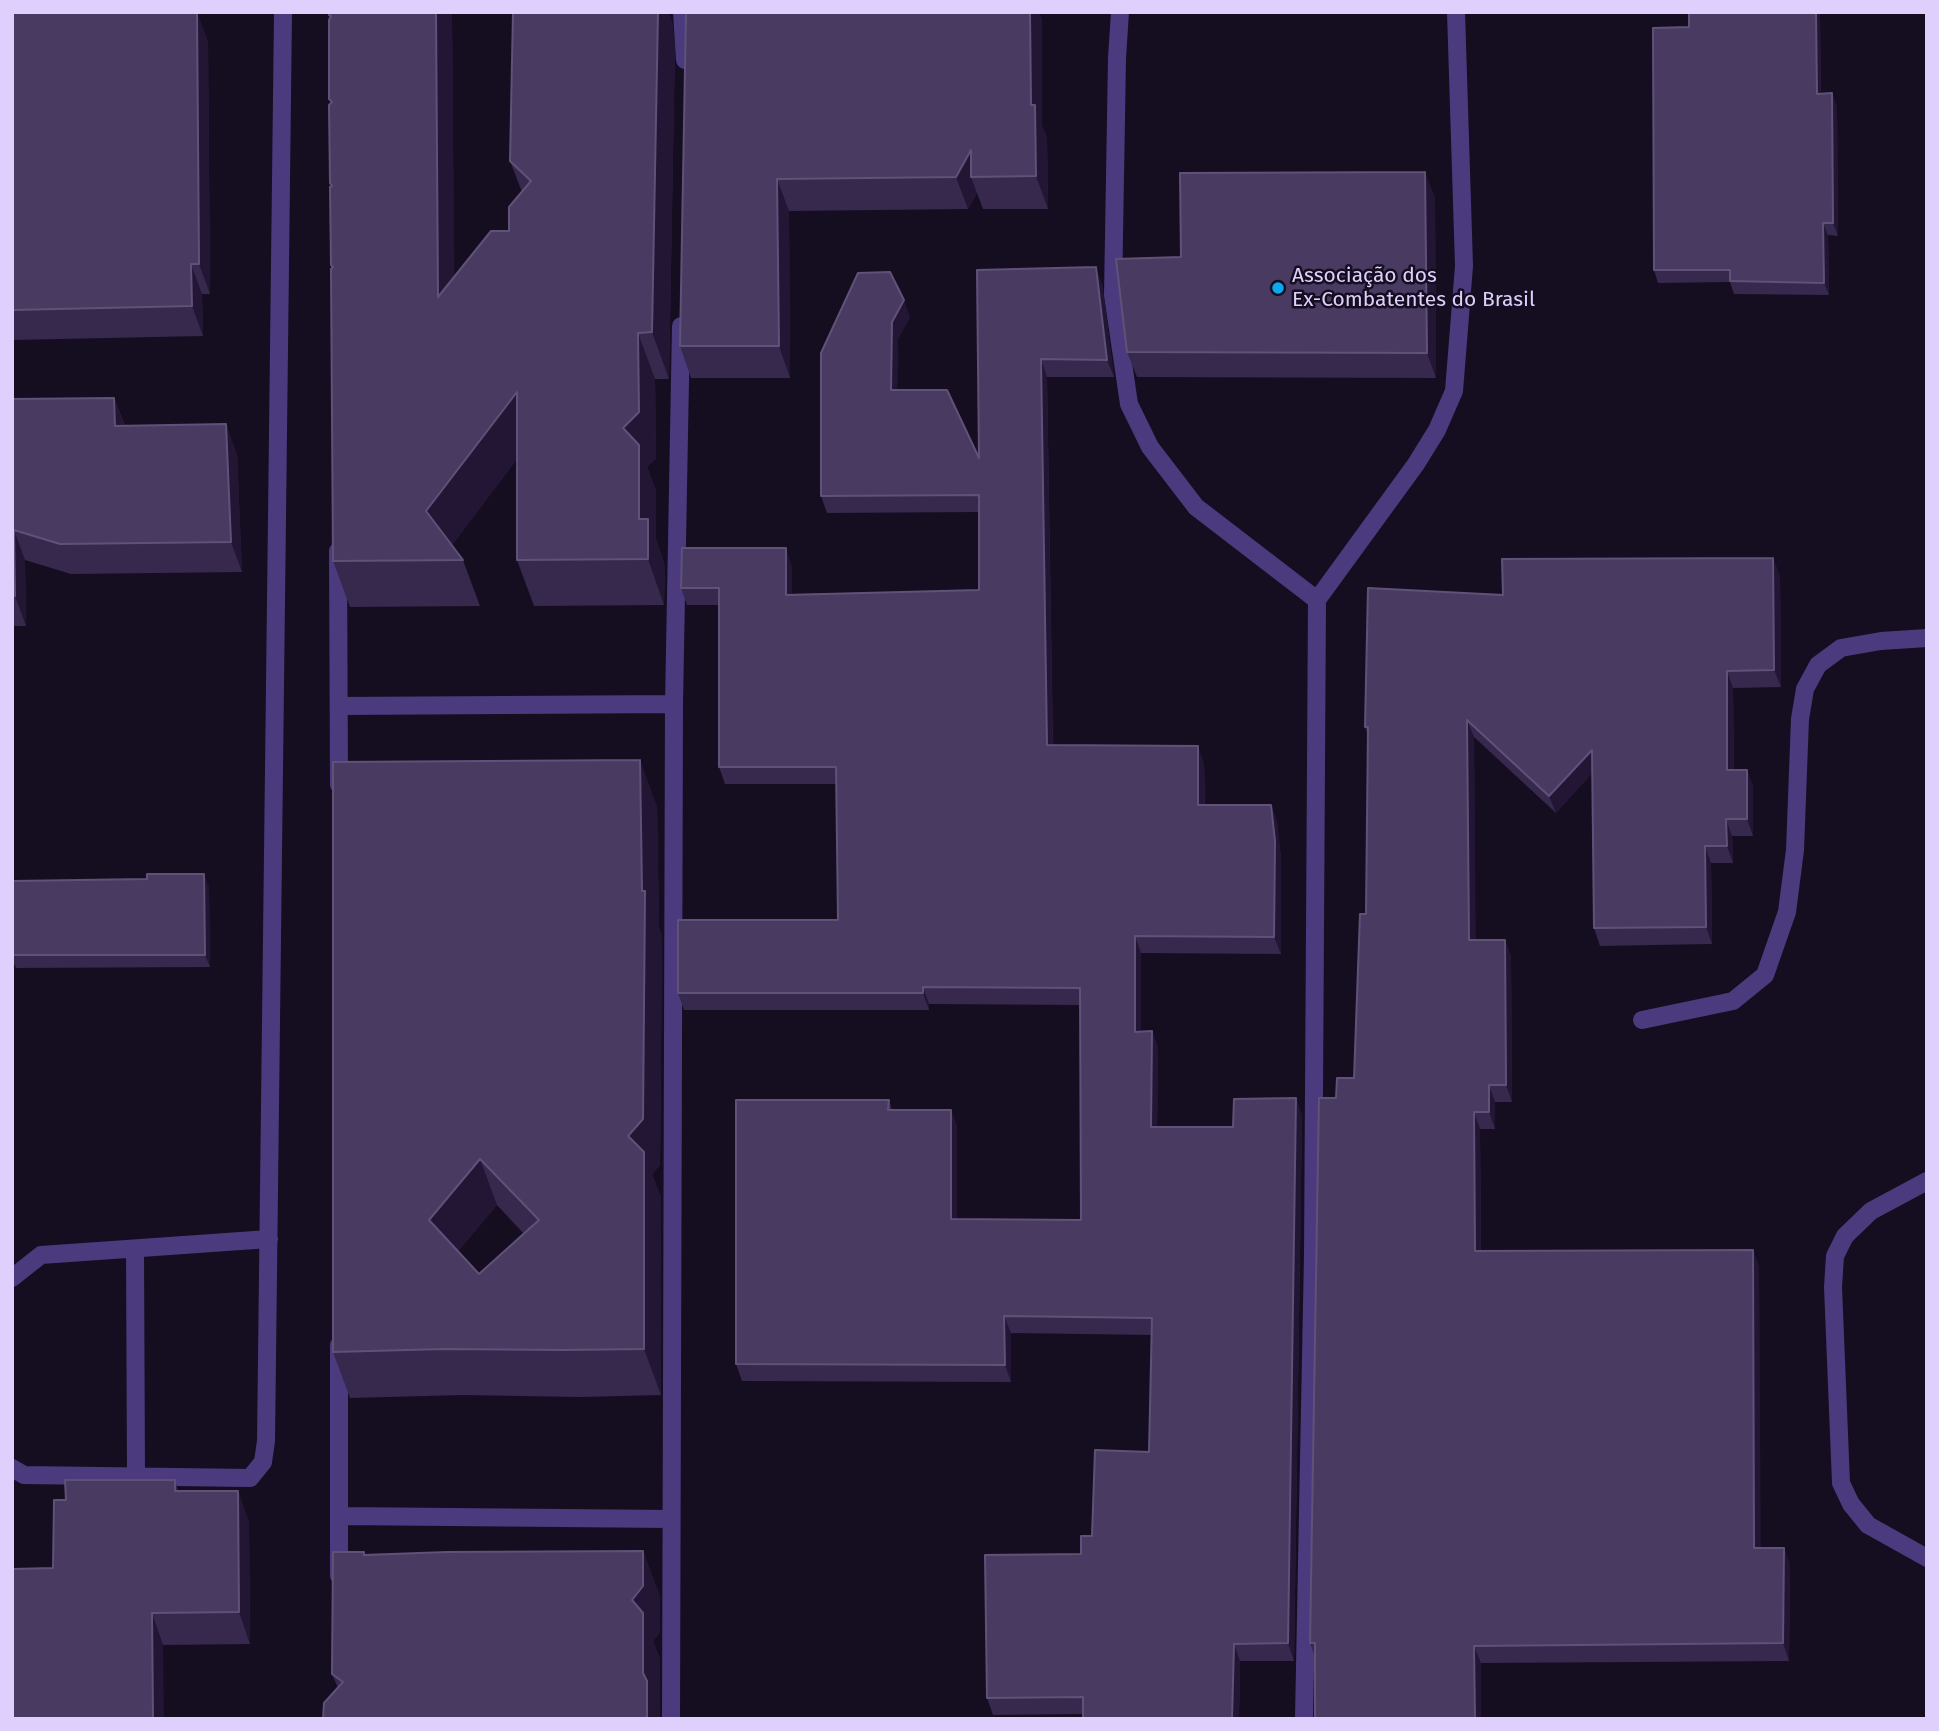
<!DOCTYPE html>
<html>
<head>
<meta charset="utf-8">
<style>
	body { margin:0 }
	#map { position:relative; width:1939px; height:1731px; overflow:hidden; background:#150e20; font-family:"Fira Sans",sans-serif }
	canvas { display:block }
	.frame { position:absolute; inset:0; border:14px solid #decffd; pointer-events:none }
</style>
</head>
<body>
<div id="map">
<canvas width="1939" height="1731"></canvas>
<div class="frame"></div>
</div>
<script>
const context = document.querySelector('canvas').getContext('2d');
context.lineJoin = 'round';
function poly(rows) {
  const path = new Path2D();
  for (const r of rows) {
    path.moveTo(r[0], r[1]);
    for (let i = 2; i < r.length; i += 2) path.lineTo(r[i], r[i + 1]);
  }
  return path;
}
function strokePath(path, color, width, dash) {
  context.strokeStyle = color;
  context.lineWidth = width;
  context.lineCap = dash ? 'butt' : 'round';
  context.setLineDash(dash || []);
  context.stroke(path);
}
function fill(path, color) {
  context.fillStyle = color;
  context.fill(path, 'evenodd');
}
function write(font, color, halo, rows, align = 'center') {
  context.font = font + ' "Fira Sans",sans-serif';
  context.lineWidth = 5;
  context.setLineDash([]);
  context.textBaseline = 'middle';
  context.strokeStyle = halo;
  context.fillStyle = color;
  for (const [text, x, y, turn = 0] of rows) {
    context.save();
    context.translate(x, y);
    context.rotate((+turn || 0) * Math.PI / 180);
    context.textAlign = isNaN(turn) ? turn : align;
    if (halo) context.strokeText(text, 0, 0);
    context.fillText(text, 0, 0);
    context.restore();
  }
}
const minor = poly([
	[682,12,685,60],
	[1120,12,1117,58,1113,295,1129,404,1150,447,1196,507,1317,600],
	[338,551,339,785],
	[339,706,674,704],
	[1642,1020,1733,1001,1765,975,1787,912,1795,850,1800,719,1805,689,1818,665,1841,648,1881,641,1927,638],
	[1927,1181,1871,1211,1845,1236,1835,1256,1833,1287,1841,1483,1851,1504,1868,1525,1927,1558],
	[135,1249,136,1476],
	[12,1278,41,1255,269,1239],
	[12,1468,24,1475,250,1478,263,1462,266,1441,283,12],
	[339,1516,671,1519],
	[339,1576,339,1345],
	[671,1719,674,704,681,326],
	[1304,1719,1313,1254,1317,600,1416,464,1437,430,1454,391,1464,266,1456,12]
]);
const wall = poly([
	[12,12,208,41,210,294,202,294,203,336,12,340],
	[329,12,451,12,452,17,454,276,509,231,522,192,510,161,513,12,668,12,672,22,675,43,669,379,655,379,656,458,647,467,656,491,656,539,665,566,664,605,534,606,517,560,517,459,452,545,463,560,480,606,350,607,333,561,332,268,331,265,331,186,330,183,331,103,329,99,330,18],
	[686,12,1042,19,1042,126,1047,138,1048,209,983,209,977,193,968,209,789,211,790,378,691,378,680,346],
	[1689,12,1820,12,1821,94,1837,106,1838,236,1828,235,1829,295,1734,294,1730,282,1658,283,1654,270,1689,27],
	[1435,197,1436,378,1137,377,1127,352,1181,257],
	[977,270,1102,284,1114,377,1047,377,1053,745,1204,763,1205,805,1271,805,1277,822,1281,858,1281,954,1141,953,1141,1031,1152,1031,1158,1048,1157,1127,1233,1127,1296,1098,1302,1116,1294,1661,1240,1661,1239,1719,1083,1719,1083,1714,993,1715,987,1698,1081,1554,1092,1536,1149,1452,1152,1335,1011,1333,1011,1382,742,1381,736,1364,889,1100,892,1110,951,1110,957,1127,957,1219,1081,1220,1080,1005,929,1004,929,1010,684,1010,678,993,838,920,836,784,725,784,719,767,719,605,687,605,681,588,792,566,792,594,979,590,979,512,827,513,821,496,821,353,910,317,898,339,897,390,979,458],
	[12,391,15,399,114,398,125,426,237,454,242,572,71,574,25,560,26,626,12,626],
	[1780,575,1781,687,1733,688,1734,770,1747,770,1753,787,1753,836,1732,836,1733,863,1711,863,1712,944,1600,946,1594,928,1592,773,1556,813,1474,737,1475,940,1505,940,1511,957,1512,1102,1495,1102,1495,1129,1480,1129,1481,1251,1753,1250,1759,1268,1760,1548,1784,1548,1790,1565,1789,1661,1481,1663,1481,1719,1315,1719,1315,1657,1310,1643,1336,1098,1354,1078,1366,914,1368,735,1365,727,1503,595],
	[657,806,659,928,662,937,660,1165,652,1174,661,1198,661,1395,581,1397,462,1395,350,1398,333,1352],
	[497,1205,524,1234,479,1274,458,1251],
	[12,881,209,887,210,967,16,968,12,959],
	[175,1480,178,1491,238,1491,249,1523,250,1644,163,1645,53,1568,66,1500],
	[643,1551,660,1597,660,1632,653,1641,660,1659,660,1719,323,1719,338,1688,332,1674,364,1552,365,1555]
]);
const shadedWall = poly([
	[197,12,208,41,210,294,199,264],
	[436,12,451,12,452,17,455,343,438,297],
	[658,12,668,12,672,22,675,43,669,379,652,332],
	[1030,12,1039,12,1042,19,1042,126,1047,138,1048,209,1036,176,1031,105],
	[1816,12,1820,12,1820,14,1821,106,1817,94],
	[1832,93,1837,106,1838,236,1833,223],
	[971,150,971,177,977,193,968,209,956,177],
	[1425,172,1435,197,1436,378,1427,353],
	[777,179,789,211,790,378,779,346],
	[1823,223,1828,235,1829,295,1824,283],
	[191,264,202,294,203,336,192,306],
	[1096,267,1102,284,1114,377,1107,360],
	[904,300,910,317,898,339,897,407,891,390,892,322],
	[638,333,655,379,656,458,647,467,656,491,656,539,665,566,664,605,648,559,639,519,623,428],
	[1041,359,1047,377,1053,762,1047,745],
	[517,392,533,438,443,557,426,511],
	[114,398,125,428,115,426],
	[226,424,237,454,242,572,231,542],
	[14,530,25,560,26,626,15,596],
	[786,548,792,566,792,612,786,595],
	[1773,558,1780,575,1781,687,1774,670],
	[1727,671,1733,688,1734,787,1727,770],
	[1467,720,1474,737,1476,957,1469,940],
	[1198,746,1204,763,1205,822,1198,805],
	[1592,750,1598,767,1556,813,1549,796],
	[640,760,657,806,659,928,662,937,660,1165,652,1174,661,1198,661,1395,644,1349,628,1136,642,891],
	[1747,770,1753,787,1753,836,1747,819],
	[1271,805,1277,822,1281,858,1281,954,1274,937],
	[1726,819,1732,836,1733,863,1727,846],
	[1705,846,1711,863,1712,944,1706,927],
	[204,874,209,887,210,967,205,955],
	[1135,936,1141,953,1141,1049,1135,1032],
	[1505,940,1511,957,1512,1102,1506,1085],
	[923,987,929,1004,929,1010,923,993],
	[1152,1031,1158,1048,1157,1144,1151,1127],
	[1489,1085,1495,1102,1495,1129,1489,1112],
	[1296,1098,1302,1116,1294,1661,1288,1643],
	[951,1110,957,1127,957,1236,951,1219],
	[1474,1112,1480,1129,1481,1268,1475,1251],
	[480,1159,497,1205,445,1266,429,1220],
	[1753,1250,1759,1268,1761,1565,1754,1548],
	[1004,1316,1011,1333,1011,1382,1005,1365],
	[238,1491,249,1523,250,1644,239,1612],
	[1784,1548,1790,1565,1789,1661,1783,1643],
	[643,1551,660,1597,660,1632,653,1641,660,1659,660,1719,647,1719,643,1673,632,1600],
	[152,1613,163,1645,164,1719,153,1719],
	[1234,1644,1240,1661,1239,1719,1232,1719],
	[1474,1646,1481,1663,1481,1719,1475,1719]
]);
const building = poly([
	[12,12,197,12,199,264,191,264,192,306,12,310,12,12],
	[329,12,436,12,438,297,491,231,509,231,509,207,531,181,510,161,513,12,658,12,652,332,638,333,639,412,623,428,639,445,639,519,648,519,648,559,517,560,517,392,426,511,463,560,333,561,331,269,333,267,331,265,330,187,332,186,330,183,329,105,332,102,329,99,329,20,331,16,329,15,329,12],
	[686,12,1030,12,1031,105,1035,105,1036,176,971,177,971,150,956,177,777,179,779,346,680,346,686,12],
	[1689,12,1816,12,1817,94,1832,93,1833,223,1823,223,1824,283,1730,281,1730,270,1654,270,1653,28,1689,27,1689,12],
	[1425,172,1427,353,1127,352,1116,259,1181,257,1180,173,1425,172],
	[1096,267,1107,360,1041,359,1047,745,1198,746,1198,805,1271,805,1275,841,1274,937,1135,936,1135,1032,1152,1031,1151,1127,1233,1127,1234,1099,1296,1098,1288,1643,1234,1644,1232,1719,1083,1719,1083,1697,987,1698,985,1555,1081,1554,1081,1536,1092,1536,1095,1450,1149,1452,1152,1318,1004,1316,1005,1365,736,1364,736,1100,889,1100,888,1110,951,1110,951,1219,1081,1220,1080,988,923,987,923,993,678,993,678,920,838,920,836,767,719,767,719,588,681,588,682,548,786,548,786,595,979,590,979,495,821,496,821,353,858,273,890,272,904,300,892,322,891,390,947,390,979,458,977,270,1096,267],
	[12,391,13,399,114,398,115,426,226,424,231,542,60,544,14,530,15,596,12,596,12,391],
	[1773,558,1774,670,1727,671,1727,770,1747,770,1747,819,1726,819,1727,846,1705,846,1706,927,1594,928,1592,750,1549,796,1467,720,1469,940,1505,940,1506,1085,1489,1085,1489,1112,1474,1112,1475,1251,1753,1250,1754,1548,1784,1548,1783,1643,1474,1646,1475,1719,1315,1719,1315,1643,1310,1643,1319,1098,1336,1098,1337,1078,1354,1078,1360,914,1366,914,1368,727,1365,727,1368,588,1503,595,1502,559,1773,558],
	[640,760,642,891,645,891,643,1119,628,1136,644,1152,644,1349,564,1350,445,1349,333,1352,333,762,640,760],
	[480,1159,539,1220,479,1274,429,1220,480,1159],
	[147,874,204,874,205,955,12,955,12,881,147,879,147,874],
	[65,1480,175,1480,175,1491,238,1491,239,1612,152,1613,153,1719,12,1719,12,1569,53,1568,54,1500,66,1500,65,1480],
	[643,1551,643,1586,632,1600,643,1613,643,1673,647,1681,647,1719,323,1719,324,1703,343,1682,332,1674,333,1552,364,1552,364,1555,447,1552,643,1551]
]);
const markers = [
	[1278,288,7,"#0aa9ef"]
];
const poiNames = [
	["Associação dos",1292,276],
	["Ex-Combatentes do Brasil",1292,300]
];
strokePath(minor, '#4b3b7e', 18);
fill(wall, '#37284e');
fill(shadedWall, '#221634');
fill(building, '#493a61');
strokePath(building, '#605179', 2);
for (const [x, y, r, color] of markers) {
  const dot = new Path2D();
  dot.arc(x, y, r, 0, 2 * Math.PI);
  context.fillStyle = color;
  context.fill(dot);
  strokePath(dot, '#150e20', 2.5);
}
write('21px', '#decffd', '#150e20', poiNames, 'left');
</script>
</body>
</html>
